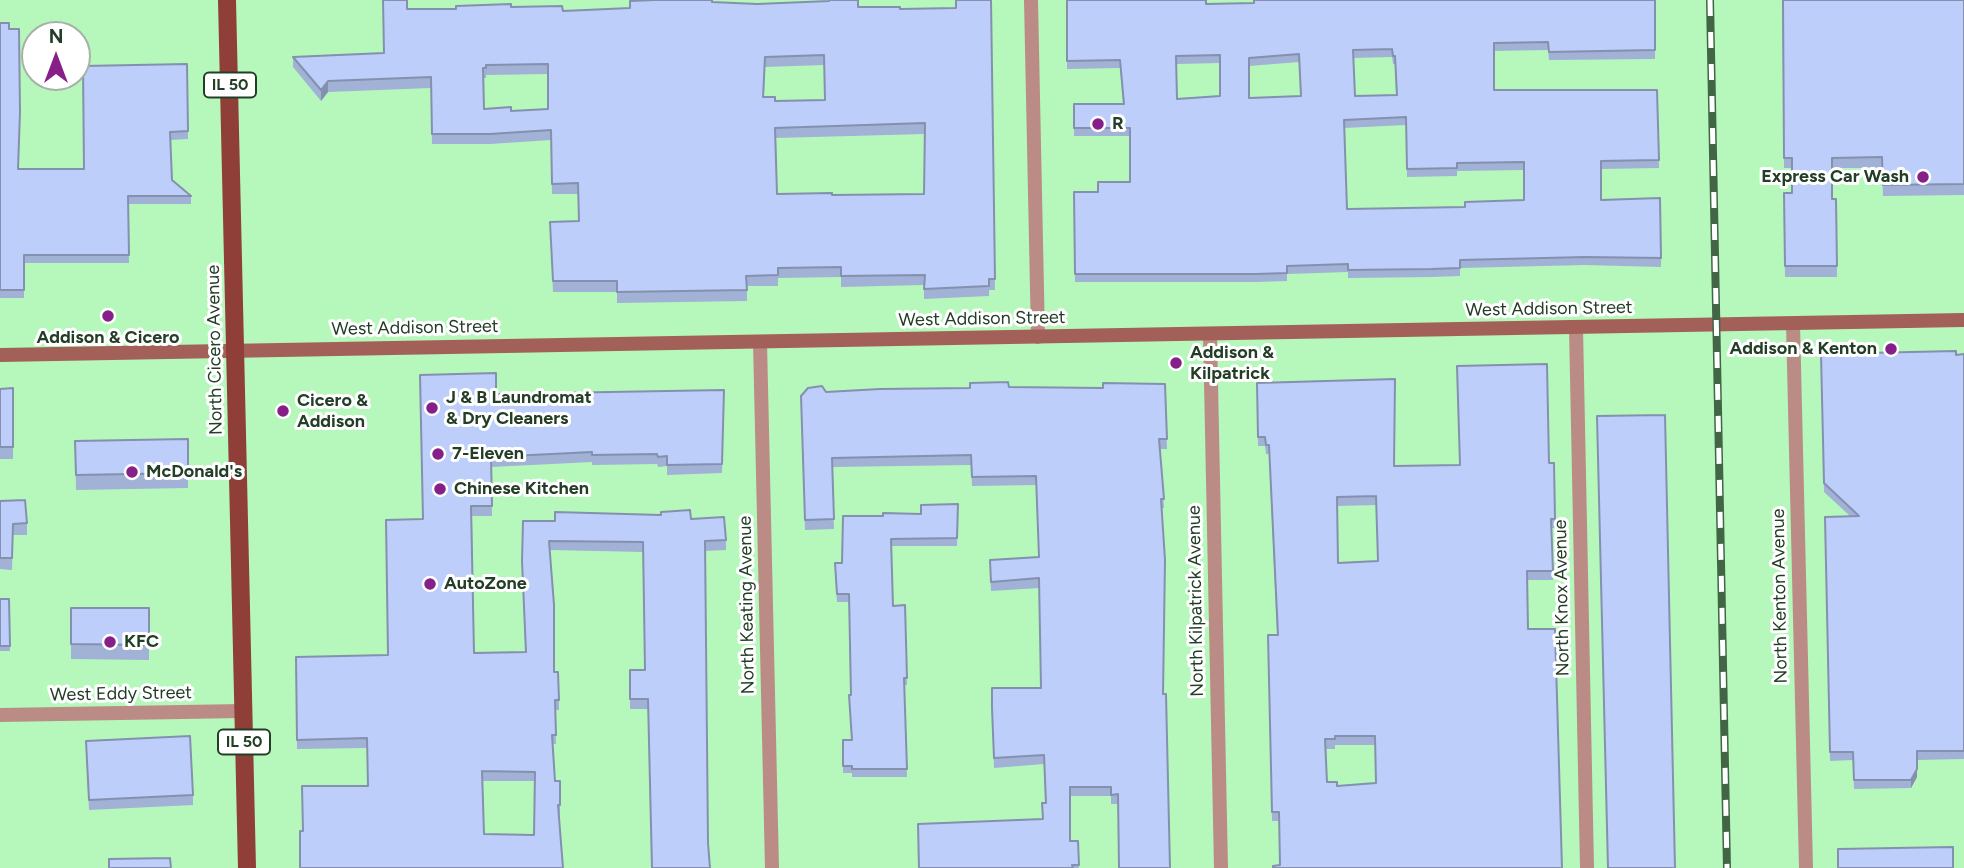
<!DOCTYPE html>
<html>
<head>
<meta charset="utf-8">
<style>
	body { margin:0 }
	#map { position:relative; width:1964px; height:868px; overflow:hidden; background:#b6f8bc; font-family:Figtree,sans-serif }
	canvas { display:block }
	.north { position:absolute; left:21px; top:21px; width:70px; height:70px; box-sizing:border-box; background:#fff; border:2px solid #a7b1a8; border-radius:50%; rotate:0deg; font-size:19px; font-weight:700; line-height:28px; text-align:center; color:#233d26 }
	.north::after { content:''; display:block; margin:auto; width:24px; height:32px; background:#862088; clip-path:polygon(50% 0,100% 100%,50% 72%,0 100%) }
</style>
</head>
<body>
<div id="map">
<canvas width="1964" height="868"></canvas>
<div class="north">N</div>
</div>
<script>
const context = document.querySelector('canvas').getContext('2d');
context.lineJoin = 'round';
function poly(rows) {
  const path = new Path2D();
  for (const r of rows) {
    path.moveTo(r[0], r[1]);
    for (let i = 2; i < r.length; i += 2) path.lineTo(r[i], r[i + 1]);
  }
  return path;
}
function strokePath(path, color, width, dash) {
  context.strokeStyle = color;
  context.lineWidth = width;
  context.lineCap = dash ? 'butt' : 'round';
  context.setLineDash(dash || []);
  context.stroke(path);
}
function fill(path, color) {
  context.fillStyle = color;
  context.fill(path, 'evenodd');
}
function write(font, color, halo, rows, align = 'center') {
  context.font = font + ' Figtree,sans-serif';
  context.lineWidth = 6;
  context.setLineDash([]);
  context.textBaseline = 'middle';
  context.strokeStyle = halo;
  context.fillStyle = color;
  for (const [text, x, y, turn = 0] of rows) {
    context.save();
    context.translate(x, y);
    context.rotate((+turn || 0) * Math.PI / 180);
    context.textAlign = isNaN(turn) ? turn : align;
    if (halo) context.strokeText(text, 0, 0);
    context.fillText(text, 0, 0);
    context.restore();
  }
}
const street = poly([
	[1031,0,1038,337],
	[1793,324,1806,868],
	[1576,327,1587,868],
	[1210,334,1221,868],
	[760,342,772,868],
	[0,715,243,711]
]);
const secondary = poly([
	[0,355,1964,320]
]);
const primary = poly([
	[227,0,247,868]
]);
const rail = poly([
	[1710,0,1727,868]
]);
const wall = poly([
	[991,0,995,290,989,290,989,296,924,299,924,285,841,287,841,277,778,278,778,286,747,286,747,301,617,303,617,292,553,292,550,222,579,221,578,194,552,194,551,140,490,144,432,144,431,88,328,92,321,101,293,67,293,57,383,53,407,9,456,9,511,7,563,11,630,8,712,2,900,9,956,8],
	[824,65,825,100,775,101,764,97,765,67],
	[548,74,548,109,511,111,484,109,483,78,486,78,486,75],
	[925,134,924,194,832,195,777,194,776,138],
	[1067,0,1206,4,1350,1,1655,0,1655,59,1549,60,1548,50,1494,51,1494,90,1657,90,1659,168,1601,169,1601,200,1661,258,1661,267,1585,265,1460,268,1460,276,1431,277,1348,278,1348,272,1287,274,1287,281,1256,282,1075,282,1074,192,1098,192,1130,182,1130,136,1074,136,1074,104,1123,104,1120,68,1067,69],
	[1392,57,1393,64,1395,64,1396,95,1355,96,1353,58],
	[1299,62,1301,96,1249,98,1249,66],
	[1220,63,1220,96,1177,99,1177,64],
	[1406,125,1407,177,1457,176,1457,171,1524,170,1524,200,1465,207,1347,209,1344,128],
	[1782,0,1964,0,1964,195,1883,196,1882,168,1832,168,1832,199,1836,199,1837,277,1785,277,1784,193,1792,193,1792,168,1784,168],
	[0,23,19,169,84,169,187,64,188,139,170,140,172,180,191,196,191,204,128,204,129,263,24,263,24,298,0,298],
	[1821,354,1964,354,1964,759,1917,760,1917,777,1911,788,1854,789,1853,760,1830,761,1825,517,1850,516,1824,492],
	[1257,383,1394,466,1554,463,1555,528,1552,528,1553,580,1527,580,1528,629,1555,629,1280,865,1279,821,1272,821,1268,635,1277,635,1269,454,1266,454,1265,446,1258,446],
	[1376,505,1378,561,1338,563,1337,506],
	[1335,745,1375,745,1376,783,1337,786,1327,782,1326,749,1335,749],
	[1165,384,1167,449,1160,449,1164,508,1161,508,1118,804,1111,804,1111,796,1070,796,1070,841,1078,841,1079,868,919,868,1043,819,1045,803,1044,764,994,768,992,718,1041,688,1039,588,991,591,990,570,990,560,1039,557,1036,485,972,486,971,465,832,467,834,529,805,530,801,396,826,392,1009,387,1103,388],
	[13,388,13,459,0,459,0,389],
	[724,390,722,473,667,475,667,466,658,467,657,464,592,465,592,462,491,467,492,516,472,516,474,653,525,652,523,521,691,519,726,540,726,550,705,551,648,709,630,709,630,670,645,670,643,552,550,550,554,672,559,700,559,710,555,710,556,744,553,744,555,781,560,781,560,815,559,815,563,868,302,831,368,786,367,748,297,749,296,657,388,655,423,519,496,394],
	[483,781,535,781,534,835,484,834],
	[188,439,188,488,76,490,75,441],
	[0,501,27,523,27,535,13,535,12,570,0,569],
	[958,504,957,546,891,546,893,606,905,605,907,685,904,685,907,777,852,777,852,773,843,773,843,740,851,740,849,602,837,602,835,571,883,516,921,514],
	[0,599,9,599,10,651,0,651],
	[71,608,149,608,149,660,71,659],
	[86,751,193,795,193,805,89,810]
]);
const shadedWall = poly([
	[328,81,328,92,321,101,321,90],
	[1917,769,1917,777,1911,788,1911,780]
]);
const building = poly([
	[383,0,407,0,407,9,456,9,456,6,511,4,511,7,562,6,563,11,630,8,630,1,654,0,712,0,712,2,757,4,829,1,829,0,858,0,858,7,900,7,900,9,956,8,956,0,991,0,995,279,989,279,989,286,924,289,925,275,841,276,841,267,778,268,778,275,746,276,747,290,617,292,617,281,553,281,550,222,579,221,578,183,552,184,551,130,490,134,432,134,431,77,328,81,321,90,293,57,384,53,383,0],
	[824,55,825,100,775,101,775,97,763,97,765,57,824,55],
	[548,64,548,109,511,111,511,107,484,109,483,68,486,68,486,65,548,64],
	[925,123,924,194,832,195,832,193,777,194,775,128,925,123],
	[1067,0,1206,0,1206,4,1254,3,1254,0,1655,0,1655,50,1549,52,1548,42,1494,43,1494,90,1657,90,1659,160,1601,161,1601,200,1660,198,1661,258,1585,257,1460,260,1460,268,1431,269,1348,270,1348,264,1287,266,1287,273,1256,274,1075,274,1074,192,1098,192,1098,182,1130,182,1130,128,1074,128,1074,104,1124,104,1120,60,1067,61,1067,0],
	[1392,49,1393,56,1395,56,1397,95,1355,96,1353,50,1392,49],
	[1299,54,1301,96,1249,98,1249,58,1299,54],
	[1220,55,1220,96,1177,99,1176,56,1220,55],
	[1406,117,1407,169,1457,168,1457,163,1524,162,1524,200,1465,202,1465,207,1347,209,1344,120,1406,117],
	[1783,0,1964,0,1964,184,1883,185,1882,157,1832,158,1832,199,1836,199,1837,266,1785,266,1784,193,1792,193,1792,158,1784,158,1783,0],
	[0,23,9,23,9,29,19,29,20,112,18,169,84,169,83,66,187,64,188,131,170,132,172,180,191,196,128,196,129,255,24,255,24,290,0,290,0,23],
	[1956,351,1956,355,1964,354,1964,751,1917,751,1917,769,1911,780,1854,780,1853,752,1830,752,1825,517,1859,516,1824,483,1821,354,1956,351],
	[1547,364,1549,463,1554,463,1555,519,1551,519,1553,571,1527,571,1528,629,1555,629,1562,868,1273,868,1273,866,1280,865,1279,812,1272,812,1268,635,1278,635,1269,445,1266,445,1265,437,1258,437,1257,383,1395,379,1394,466,1460,465,1457,366,1547,364],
	[1376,496,1378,561,1338,563,1337,497,1376,496],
	[1335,736,1375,736,1376,783,1337,786,1337,782,1327,782,1325,739,1335,739,1335,736],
	[496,373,496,394,724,390,722,464,667,465,667,456,658,457,657,454,592,455,592,452,491,457,492,506,471,506,474,653,526,652,522,561,523,521,555,521,555,512,661,515,661,512,690,510,691,519,724,517,726,540,705,541,708,843,710,868,652,868,648,699,630,699,630,670,645,670,643,542,549,541,554,605,554,672,558,672,559,700,555,700,556,735,552,735,555,781,560,781,560,805,558,805,563,868,300,868,300,831,303,831,302,786,368,786,367,738,297,740,296,657,388,655,386,520,423,519,420,375,496,373],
	[482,771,535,772,534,835,484,834,482,771],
	[1008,382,1009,387,1103,388,1103,383,1165,384,1167,439,1159,439,1164,499,1161,499,1165,560,1163,694,1166,694,1170,868,1119,868,1118,794,1111,795,1111,787,1070,787,1070,841,1078,841,1079,865,1072,865,1073,868,919,868,918,824,1043,819,1042,803,1046,803,1044,755,994,758,992,708,992,688,1041,688,1039,578,991,582,990,560,1039,557,1036,476,972,477,971,455,832,458,834,519,805,520,801,396,808,388,822,386,826,392,880,389,970,388,970,383,1008,382],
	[13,388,13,447,0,447,0,389,13,388],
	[1665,415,1675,868,1608,868,1597,416,1665,415],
	[188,439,188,473,76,475,75,441,188,439],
	[25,500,27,523,13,524,12,558,0,558,0,501,25,500],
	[958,504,957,538,891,539,893,606,905,605,907,678,904,678,907,769,852,769,852,766,843,766,843,740,852,740,849,695,851,695,849,594,837,594,835,563,842,563,843,516,883,516,883,513,921,514,921,505,958,504],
	[0,599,9,599,10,646,0,646,0,599],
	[71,608,149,608,149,645,71,644,71,608],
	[190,736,193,795,89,800,86,741,190,736],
	[1953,847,1953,868,1838,868,1838,849,1953,847],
	[170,858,171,868,109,868,109,859,170,858]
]);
const markers = [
	[1098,124,7,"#862088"],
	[1923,177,7,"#862088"],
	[108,316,7,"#862088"],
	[1891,349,7,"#862088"],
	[1176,363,7,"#862088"],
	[432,408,7,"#862088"],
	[283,411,7,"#862088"],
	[438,454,7,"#862088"],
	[132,472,7,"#862088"],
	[440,489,7,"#862088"],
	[430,584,7,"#862088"],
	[110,642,7,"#862088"]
];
const shields = [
	[230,85,52],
	[244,742,52]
];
const shieldNames = [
	["IL 50",230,85],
	["IL 50",244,742]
];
const poiNames = [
	["R",1112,124],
	["Express Car Wash",1909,177,"right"],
	["Addison & Cicero",108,338,"center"],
	["Addison & Kenton",1877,349,"right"],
	["Addison &",1190,353],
	["Kilpatrick",1190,374],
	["J & B Laundromat",446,398],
	["& Dry Cleaners",446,419],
	["Cicero &",297,401],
	["Addison",297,422],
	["7-Eleven",452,454],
	["McDonald's",146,472],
	["Chinese Kitchen",454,489],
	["AutoZone",444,584],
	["KFC",124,642]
];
const streetNames = [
	["West Addison Street",1549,309,-1],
	["West Addison Street",982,319,-1],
	["West Addison Street",415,328,-1],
	["North Cicero Avenue",215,350,-91],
	["North Kenton Avenue",1780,596,-91],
	["North Knox Avenue",1562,598,-91],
	["North Kilpatrick Avenue",1196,601,-91],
	["North Keating Avenue",747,605,-91],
	["West Eddy Street",121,694,-1]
];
strokePath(street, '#bb8c86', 14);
strokePath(secondary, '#a36058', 14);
strokePath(primary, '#8f3f38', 18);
strokePath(rail, '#426546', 8);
strokePath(rail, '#fff', 5, [16]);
fill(wall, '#a2b1d6');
fill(shadedWall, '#8490ae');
fill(building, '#bccef9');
strokePath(building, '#8490ae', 2);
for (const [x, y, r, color] of markers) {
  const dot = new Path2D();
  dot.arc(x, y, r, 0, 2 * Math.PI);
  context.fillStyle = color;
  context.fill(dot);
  strokePath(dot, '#fff', 2.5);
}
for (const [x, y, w] of shields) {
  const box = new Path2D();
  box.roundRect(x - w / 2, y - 12.5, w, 25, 5);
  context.fillStyle = '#fff';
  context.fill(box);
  strokePath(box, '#233d26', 2);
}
write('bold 16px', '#233d26', null, shieldNames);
write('bold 18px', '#233d26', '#fff', poiNames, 'left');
write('18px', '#233d26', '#fff', streetNames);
</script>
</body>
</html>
